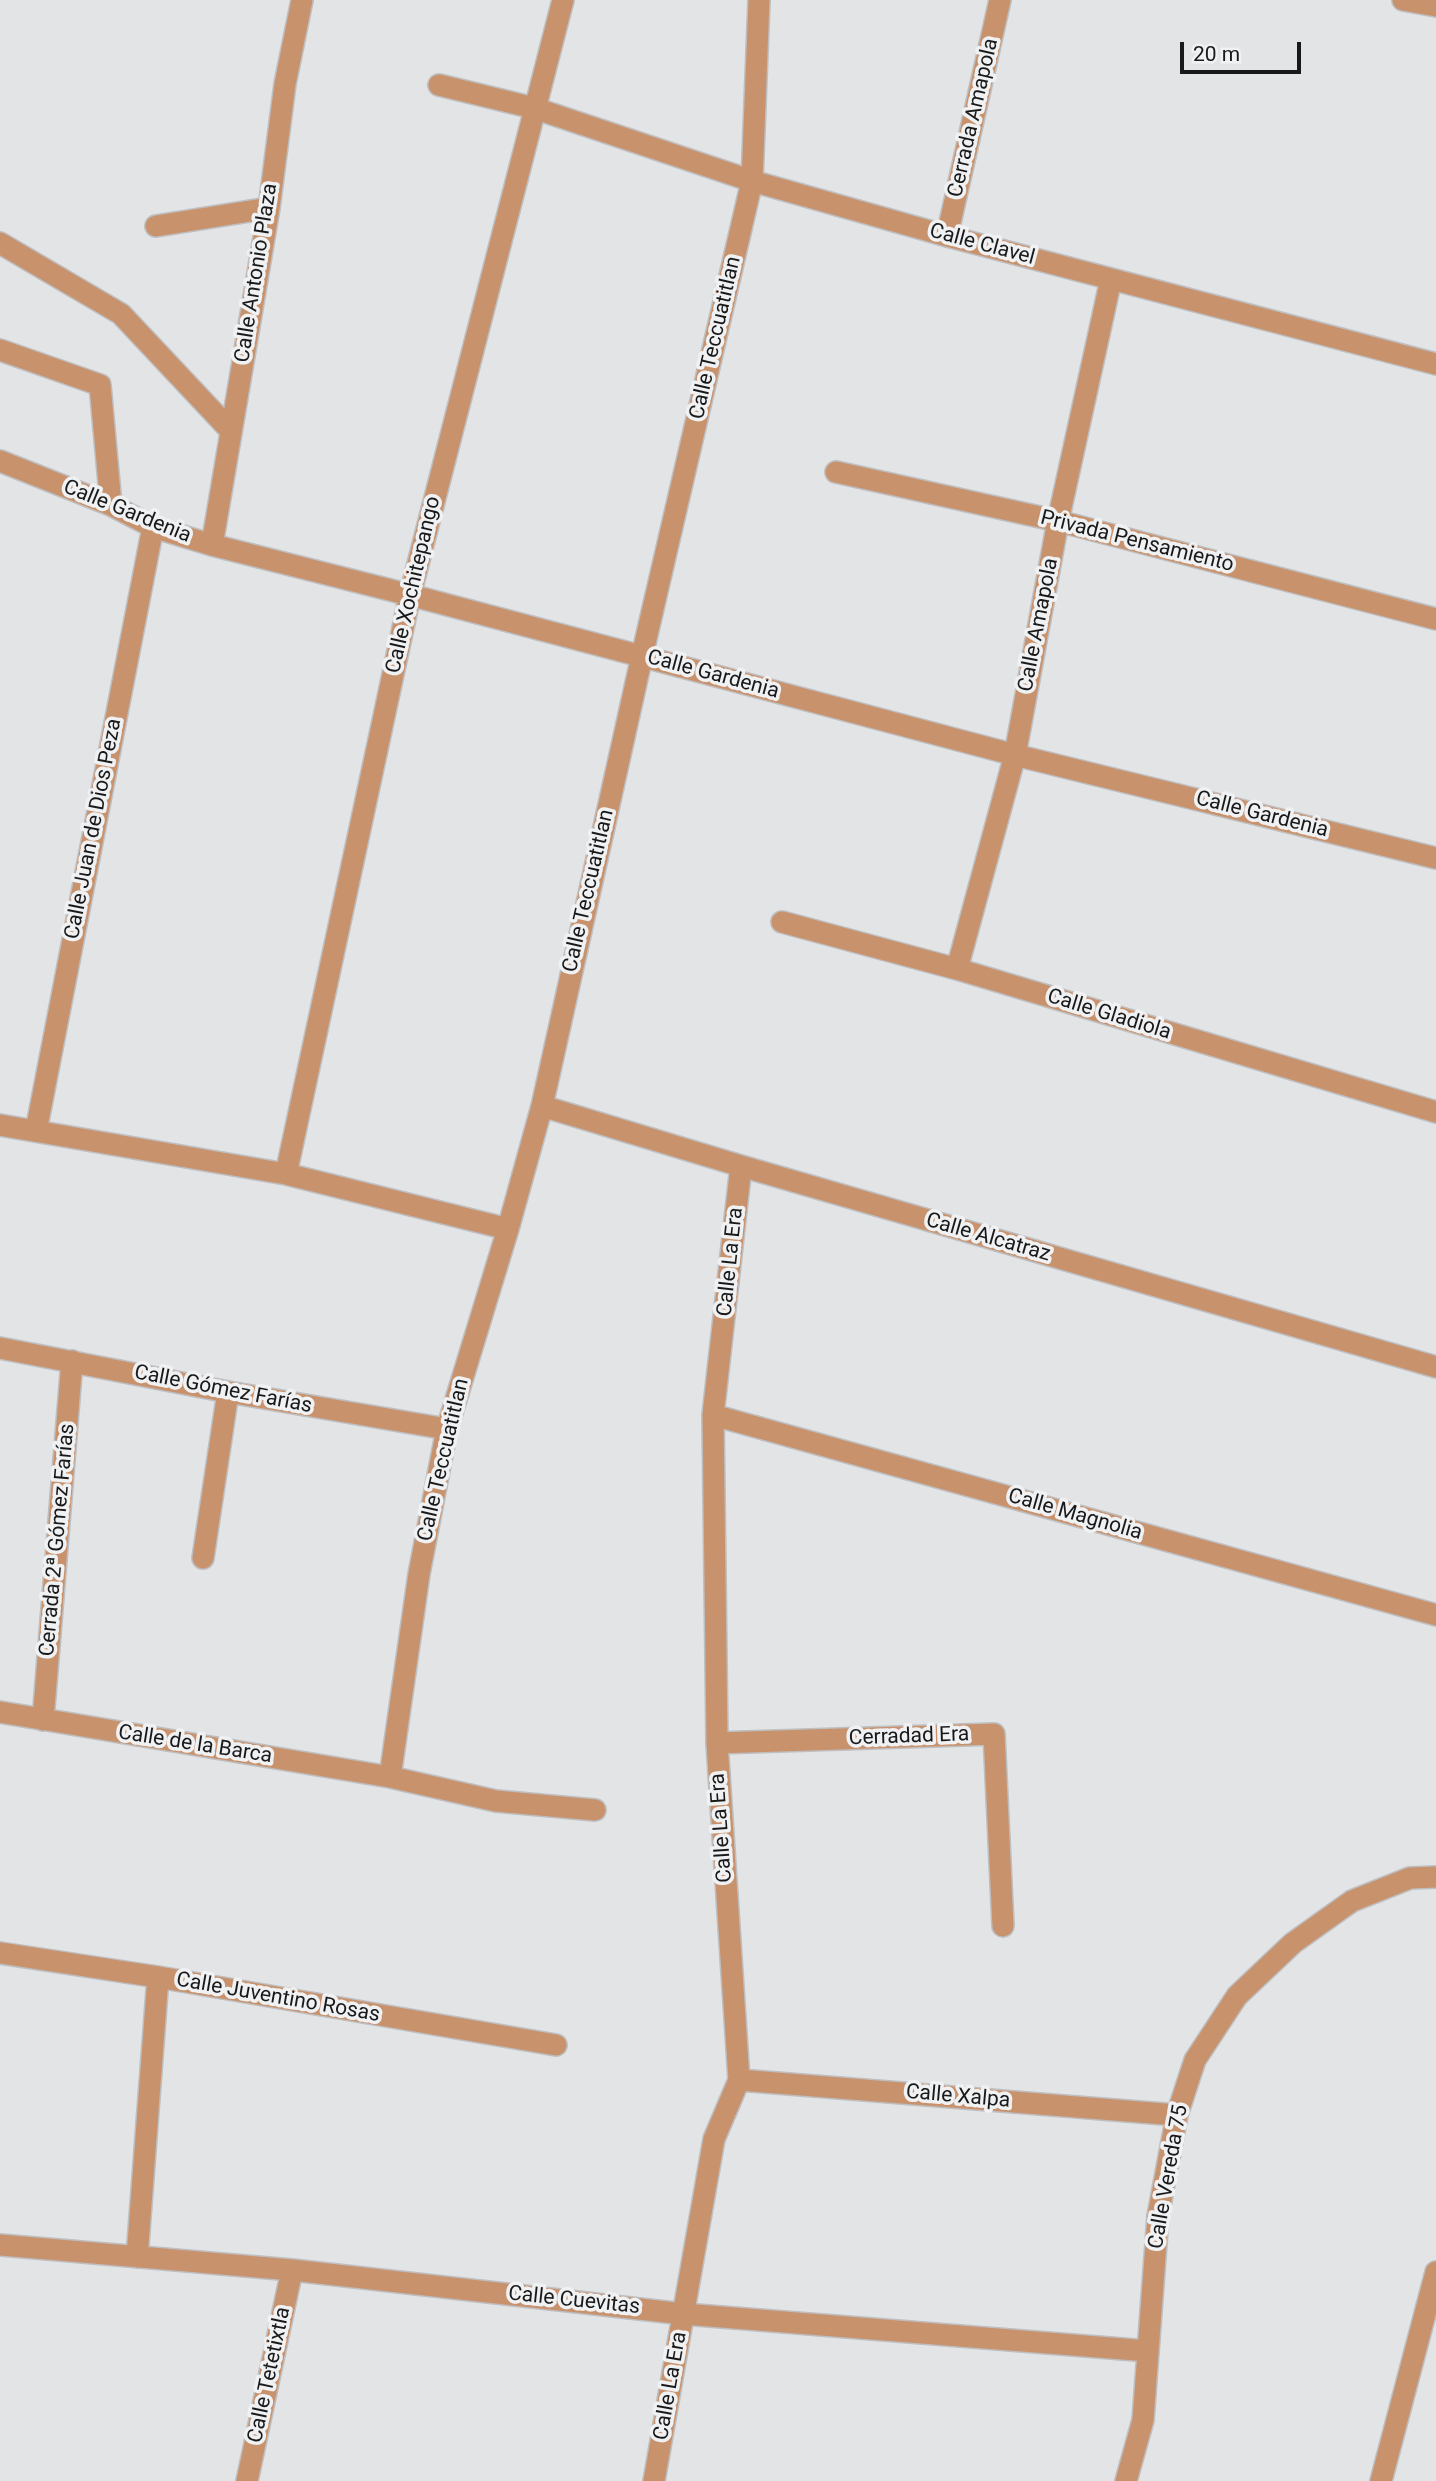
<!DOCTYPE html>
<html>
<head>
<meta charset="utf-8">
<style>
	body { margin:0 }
	#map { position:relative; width:1436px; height:2481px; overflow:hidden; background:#e3e4e6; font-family:Roboto,sans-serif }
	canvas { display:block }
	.scale { position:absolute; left:1180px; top:42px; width:121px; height:32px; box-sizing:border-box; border:4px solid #19191a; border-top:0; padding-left:9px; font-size:21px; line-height:24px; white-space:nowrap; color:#19191a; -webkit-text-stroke:5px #f0f1f3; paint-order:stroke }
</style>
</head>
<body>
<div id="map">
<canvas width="1436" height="2481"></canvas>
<div class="scale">20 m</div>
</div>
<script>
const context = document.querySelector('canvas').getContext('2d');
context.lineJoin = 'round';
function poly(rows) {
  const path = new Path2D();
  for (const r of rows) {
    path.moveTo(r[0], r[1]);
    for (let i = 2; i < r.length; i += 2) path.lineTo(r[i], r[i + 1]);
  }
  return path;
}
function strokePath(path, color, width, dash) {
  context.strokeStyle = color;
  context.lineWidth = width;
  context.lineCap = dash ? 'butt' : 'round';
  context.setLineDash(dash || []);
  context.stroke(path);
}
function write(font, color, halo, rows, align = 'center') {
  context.font = font + ' Roboto,sans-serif';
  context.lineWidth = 7;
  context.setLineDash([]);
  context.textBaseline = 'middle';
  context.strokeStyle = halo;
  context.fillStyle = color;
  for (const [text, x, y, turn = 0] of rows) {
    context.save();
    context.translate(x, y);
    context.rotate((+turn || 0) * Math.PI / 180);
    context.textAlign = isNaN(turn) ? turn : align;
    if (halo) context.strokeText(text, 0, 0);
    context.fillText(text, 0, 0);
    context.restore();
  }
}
const minor = poly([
	[1403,0,1436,6],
	[439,85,534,108,752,181,947,236,1436,364],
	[156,226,269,208],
	[947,236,1000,0],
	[0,243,121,314,231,431],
	[0,350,100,385,111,505],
	[0,461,111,505,153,527,212,545,410,595,1015,755,1436,858],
	[836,472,1058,521,1436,619],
	[212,545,269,208,285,84,302,0],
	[782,922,957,969,1436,1112],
	[957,969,1015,755,1058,521,1111,279],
	[542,1106,741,1166,1436,1367],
	[0,1125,286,1174,508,1229],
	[36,1131,153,527],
	[286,1174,410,595,563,0],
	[0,1348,228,1392,447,1429],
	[713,1415,1436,1615],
	[203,1558,228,1392],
	[0,1712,390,1777,496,1801,595,1810],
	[43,1720,72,1361],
	[717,1743,994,1734,1003,1926],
	[390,1777,419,1574,447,1429,508,1229,542,1106,642,656,752,181,759,0],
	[0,1953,158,1977,556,2045],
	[739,2080,1177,2115],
	[0,2245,292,2270,684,2314,1148,2351],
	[137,2257,158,1977],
	[247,2481,292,2270],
	[654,2481,714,2139,739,2080,717,1743,713,1415,741,1166],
	[1126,2481,1143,2420,1158,2216,1177,2115,1195,2060,1237,1996,1293,1943,1352,1901,1410,1878,1436,1877],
	[1381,2481,1436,2272]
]);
const streetNames = [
	["Cerrada Amapola",974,118,-77],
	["Calle Clavel",982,245,15],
	["Calle Antonio Plaza",257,273,-81],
	["Calle Teccuatitlan",716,338,-77],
	["Calle Gardenia",127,512,22],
	["Privada Pensamiento",1137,542,14],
	["Calle Xochitepango",414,585,-77],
	["Calle Amapola",1039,625,-79],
	["Calle Gardenia",713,675,15],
	["Calle Gardenia",1262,815,14],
	["Calle Juan de Dios Peza",94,829,-79],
	["Calle Teccuatitlan",589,891,-77],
	["Calle Gladiola",1109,1015,17],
	["Calle Alcatraz",988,1238,16],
	["Calle La Era",731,1262,-84],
	["Calle Gómez Farías",223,1390,11],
	["Calle Teccuatitlan",444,1460,-77],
	["Calle Magnolia",1075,1515,16],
	["Cerrada 2ª Gómez Farías",58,1540,-85],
	["Cerradad Era",909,1737,-2],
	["Calle de la Barca",195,1745,9],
	["Calle La Era",722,1828,-94],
	["Calle Juventino Rosas",278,1998,10],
	["Calle Xalpa",958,2097,5],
	["Calle Vereda 75",1169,2177,-80],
	["Calle Cuevitas",574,2301,6],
	["Calle Tetetixtla",270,2375,-78],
	["Calle La Era",671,2386,-80]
];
strokePath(minor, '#bfbfc1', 24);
strokePath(minor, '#c8926d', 21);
write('21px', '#19191a', '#f0f1f3', streetNames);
</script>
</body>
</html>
